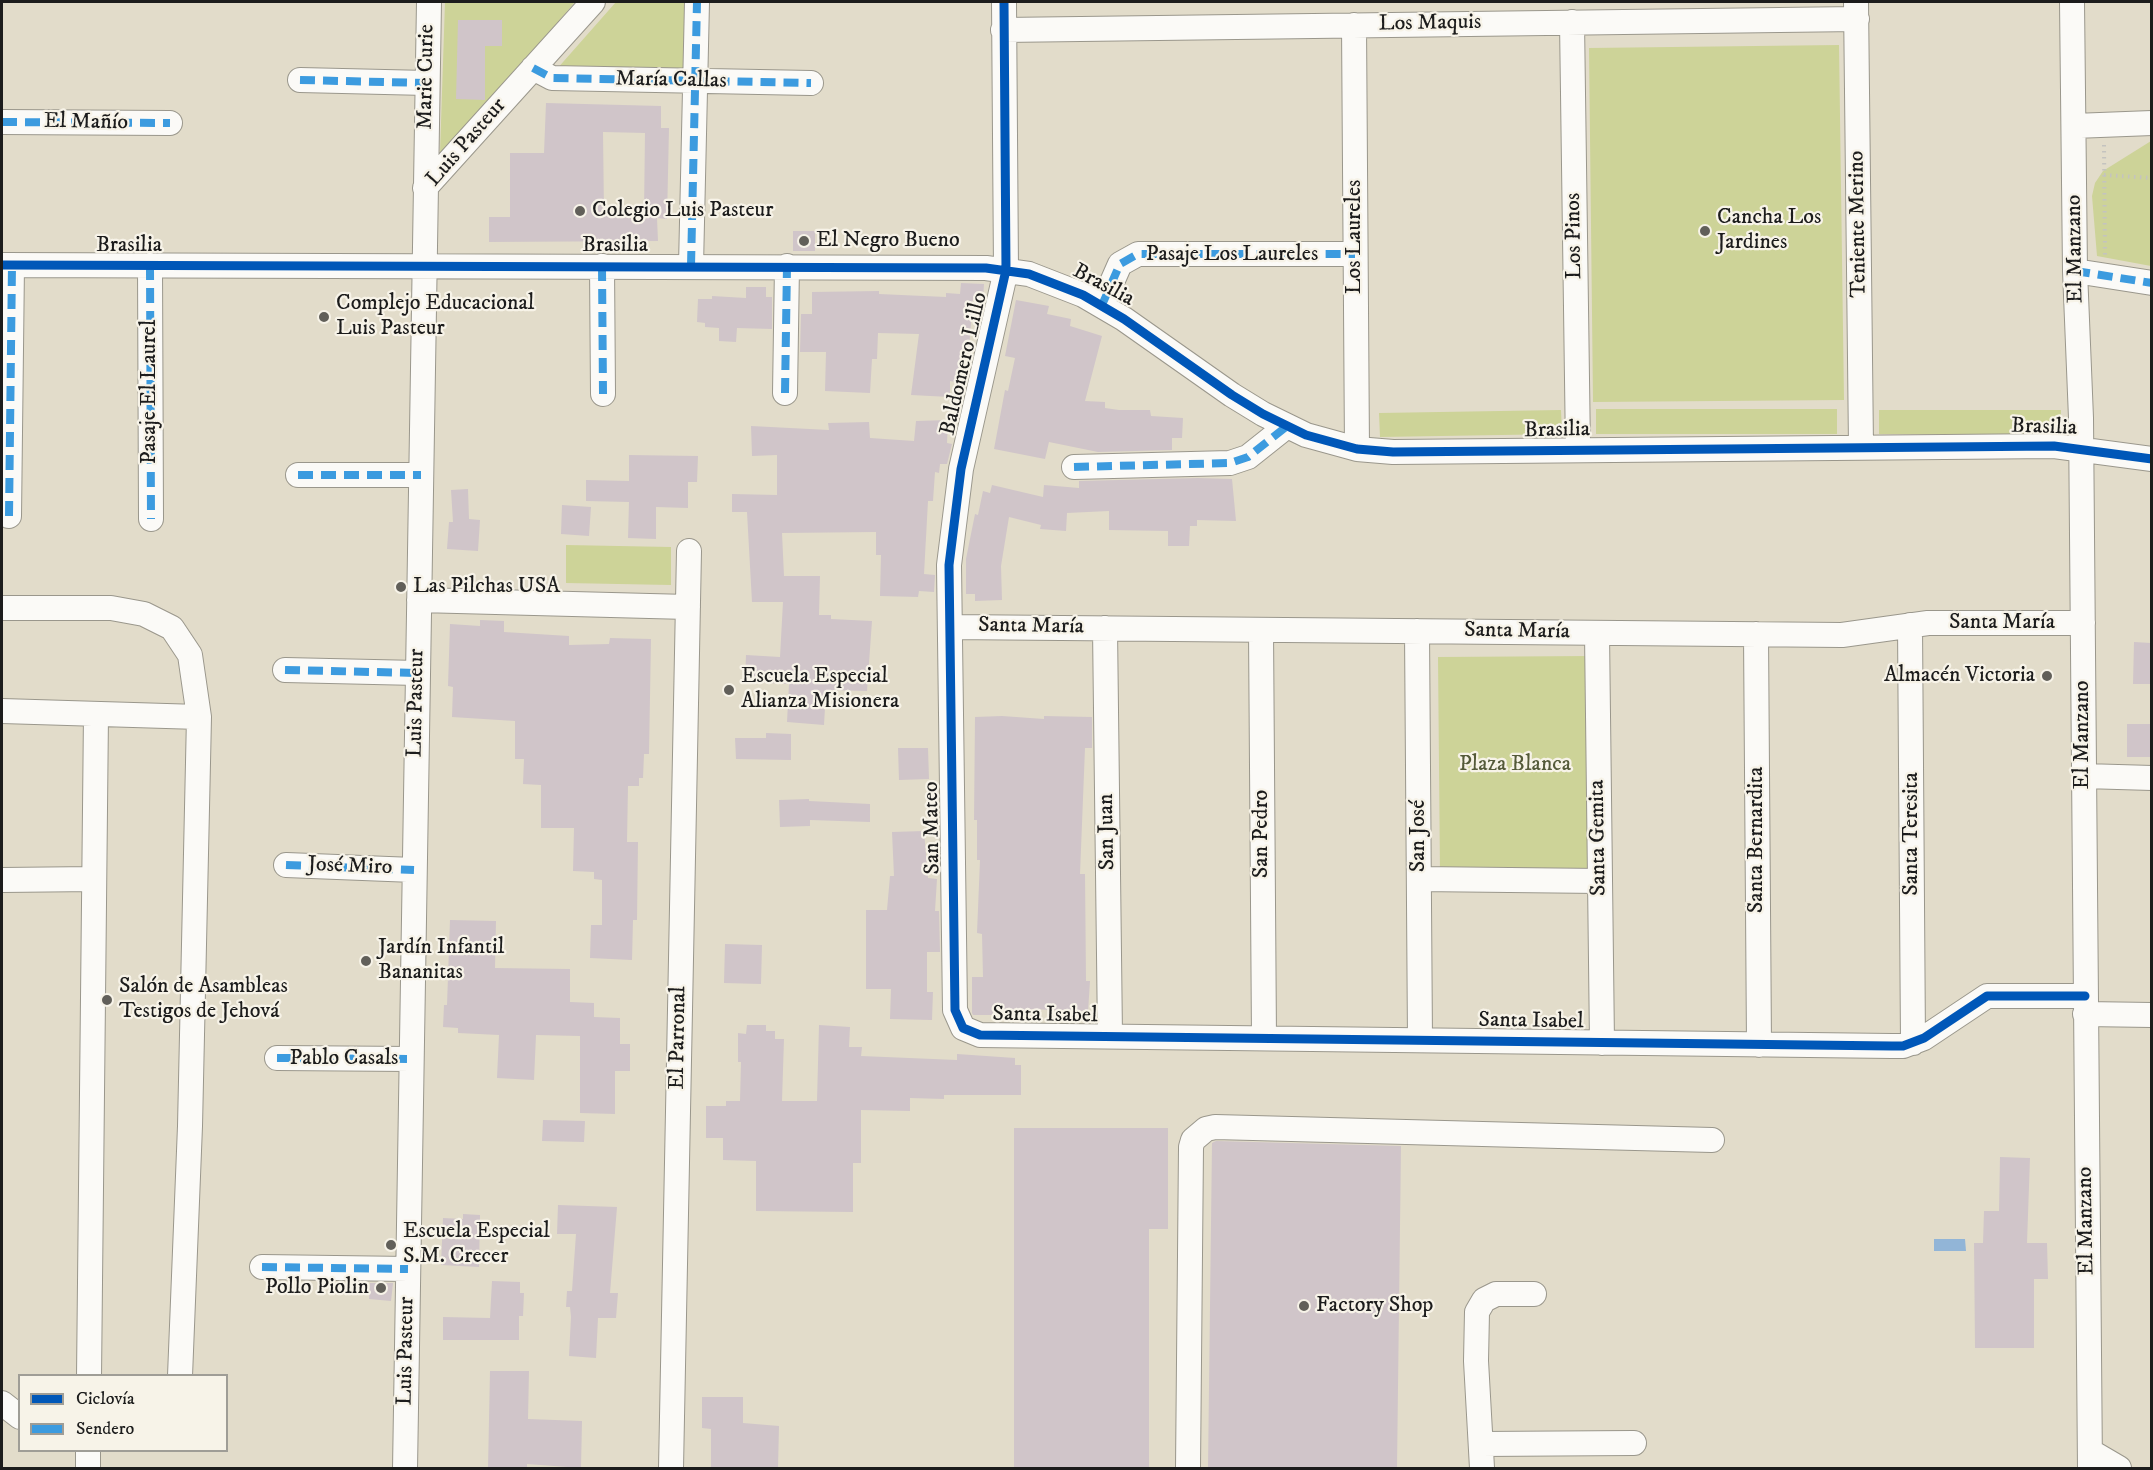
<!DOCTYPE html>
<html>
<head>
<meta charset="utf-8">
<style>
	body { margin:0 }
	#map { position:relative; width:2153px; height:1470px; overflow:hidden; background:#e2dcca; font-family:"IM FELL DW Pica",serif }
	canvas { display:block }
	.frame { position:absolute; inset:0; border:3px solid #1c1c1c; pointer-events:none }
	.legend { position:absolute; left:18px; top:1374px; width:210px; height:78px; box-sizing:border-box; background:#f7f3e8; border:2px solid #9f9d96; margin:0; padding:8px 10px; list-style:none; font-size:18px; color:#1c1c1c }
	.legend li { display:flex; align-items:center; gap:12px; height:30px }
	.legend b { width:30px; border:2px solid #9f9d96 }
</style>
</head>
<body>
<div id="map">
<canvas width="2153" height="1470"></canvas>
<div class="frame"></div>
<ul class="legend">
<li><b style="height:8px;background:#0057b8"></b>Ciclovía</li>
<li><b style="height:8px;background:#3c9bdf"></b>Sendero</li>
</ul>
</div>
<script>
const context = document.querySelector('canvas').getContext('2d');
context.lineJoin = 'round';
function fill(path, color) {
  context.fillStyle = color;
  context.fill(path, 'evenodd');
}
function poly(rows) {
  const path = new Path2D();
  for (const r of rows) {
    path.moveTo(r[0], r[1]);
    for (let i = 2; i < r.length; i += 2) path.lineTo(r[i], r[i + 1]);
  }
  return path;
}
function strokePath(path, color, width, dash) {
  context.strokeStyle = color;
  context.lineWidth = width;
  context.lineCap = dash ? 'butt' : 'round';
  context.setLineDash(dash || []);
  context.stroke(path);
}
function write(font, color, halo, rows, align = 'center') {
  context.font = font + ' "IM FELL DW Pica",serif';
  context.lineWidth = 4.5;
  context.setLineDash([]);
  context.textBaseline = 'middle';
  context.strokeStyle = halo;
  context.fillStyle = color;
  for (const [text, x, y, turn = 0] of rows) {
    context.save();
    context.translate(x, y);
    context.rotate((+turn || 0) * Math.PI / 180);
    context.textAlign = isNaN(turn) ? turn : align;
    if (halo) context.strokeText(text, 0, 0);
    context.fillText(text, 0, 0);
    context.restore();
  }
}
const green = poly([
	[445,2,575,2,446,153,440,153],
	[616,2,688,2,686,71,556,70],
	[1839,45,1844,400,1593,402,1589,48],
	[2151,141,2151,266,2097,256,2092,196,2095,183,2103,171],
	[1596,409,1837,409,1837,434,1596,434],
	[1561,410,1562,434,1380,437,1379,413],
	[1879,410,2061,410,2061,435,1879,434],
	[566,545,671,547,671,585,566,583],
	[1591,656,1593,873,1440,874,1438,657]
]);
const water = poly([
	[1934,1239,1965,1239,1966,1251,1934,1251]
]);
const building = poly([
	[458,20,502,20,502,46,485,46,485,100,456,99],
	[546,103,661,106,661,128,669,128,667,219,657,218,658,241,489,242,489,217,510,217,510,153,544,153],
	[603,132,645,133,644,212,604,213],
	[793,231,815,231,815,251,793,251],
	[961,283,984,284,983,300,973,299,966,384,950,381,950,397,911,395,919,334,878,333,877,359,872,359,870,393,825,391,826,352,800,352,801,314,812,314,812,292,879,291,879,294,946,297,946,293,960,294],
	[746,287,766,287,766,297,772,297,772,329,737,328,736,342,719,341,719,328,705,327,705,323,697,322,698,299,712,299,712,296,746,298],
	[1016,300,1049,306,1047,314,1071,319,1070,326,1102,336,1085,401,1105,402,1105,408,1119,410,1150,410,1151,416,1183,418,1182,438,1172,438,1172,450,1098,452,1049,442,1045,459,994,449,1005,390,1008,391,1015,358,1005,356],
	[948,420,947,443,952,444,947,464,940,464,939,473,935,472,933,501,928,501,924,574,935,575,934,592,919,591,918,597,880,596,881,555,876,555,876,532,782,533,784,576,820,576,819,615,831,615,831,619,872,621,867,691,826,690,824,725,787,722,789,684,745,682,746,655,780,657,783,602,752,602,747,512,732,512,732,494,777,495,777,455,752,456,751,426,829,430,828,423,869,422,870,438,914,441,916,421],
	[629,455,698,456,697,482,688,482,688,508,656,507,656,539,628,538,629,502,586,501,586,480,629,481],
	[1198,478,1232,479,1236,521,1197,520,1197,526,1190,526,1189,546,1168,546,1168,531,1109,530,1109,511,1067,513,1066,531,1040,529,1041,525,1009,517,1001,566,1002,600,975,601,975,594,966,594,966,559,975,514,978,515,983,491,990,493,992,485,1043,497,1044,485,1079,488,1079,481],
	[468,489,469,519,480,520,478,551,447,549,449,522,453,522,451,490],
	[562,505,591,507,589,536,561,534],
	[480,620,504,621,504,632,569,636,569,645,609,644,610,638,651,639,649,754,644,754,643,778,639,778,639,786,628,786,627,842,638,842,637,920,633,920,632,960,590,958,591,925,602,925,602,880,594,879,594,872,573,871,574,828,541,828,541,785,523,784,524,759,515,759,515,721,452,717,453,687,448,686,450,624,480,626],
	[2134,642,2151,643,2151,684,2133,684],
	[1002,716,1044,719,1044,716,1092,717,1092,748,1085,748,1080,874,1085,874,1086,981,1090,981,1088,1012,1032,1009,1033,1015,973,1015,972,1013,972,977,983,977,982,934,977,933,980,860,977,860,977,820,974,820,975,717],
	[2127,724,2151,724,2151,757,2127,757],
	[766,733,791,734,791,760,736,759,735,738,766,738],
	[898,748,928,748,929,779,899,780],
	[809,799,809,801,870,804,870,822,810,820,810,826,780,827,779,800],
	[924,831,928,878,937,879,935,911,939,911,940,952,927,952,927,992,933,992,932,1020,890,1019,891,989,866,989,866,910,887,910,890,876,894,876,892,832],
	[450,920,496,921,495,968,570,969,570,1002,594,1003,594,1017,620,1018,620,1044,630,1044,630,1071,615,1071,615,1114,580,1113,580,1036,536,1035,534,1080,497,1078,499,1035,458,1033,458,1028,443,1027,444,1005,447,1005],
	[725,944,762,945,761,984,724,983],
	[747,1025,766,1025,766,1031,775,1031,775,1039,784,1039,782,1101,817,1101,819,1025,850,1027,849,1047,862,1047,861,1056,957,1060,957,1054,1015,1058,1015,1065,1021,1065,1021,1095,944,1095,944,1099,910,1098,910,1111,861,1110,861,1163,853,1163,853,1212,756,1211,756,1161,723,1160,723,1138,706,1138,706,1106,726,1106,726,1101,740,1101,741,1062,738,1062,738,1033,746,1034],
	[543,1120,585,1121,584,1142,542,1141],
	[1014,1128,1168,1128,1168,1229,1149,1229,1149,1468,1014,1468],
	[1216,1141,1401,1146,1397,1468,1208,1468,1212,1143],
	[2000,1157,2030,1158,2027,1243,2047,1243,2048,1279,2034,1279,2034,1348,1975,1348,1974,1243,1983,1243,1984,1211,1999,1211],
	[558,1205,617,1207,610,1293,618,1293,616,1318,598,1318,596,1358,569,1356,571,1317,570,1307,566,1307,567,1291,572,1291,576,1234,557,1234],
	[463,1214,480,1215,479,1267,441,1265,443,1218,463,1219],
	[492,1281,520,1282,520,1293,524,1293,523,1316,519,1316,519,1340,443,1340,443,1317,490,1318],
	[370,1283,393,1283,391,1301,369,1299],
	[490,1371,529,1371,528,1419,582,1421,581,1468,527,1464,527,1468,488,1468],
	[702,1397,743,1397,743,1423,779,1426,778,1468,711,1468,711,1429,702,1428]
]);
const path = poly([
	[2104,145,2105,255],
	[2104,175,2152,178]
]);
const minor = poly([
	[1004,2,1006,270,961,469,949,565,955,1010,963,1028,980,1035,1892,1046,1903,1046,1924,1038,1987,996,2085,996],
	[1856,2,1861,447],
	[2072,2,2075,271,2081,418,2090,1468],
	[1572,22,1578,450],
	[1354,25,1357,449],
	[1003,30,1857,19],
	[533,68,552,78,811,83],
	[300,80,427,83],
	[2,122,170,123],
	[2074,126,2152,123],
	[425,188,593,2],
	[2,265,986,268,1029,274,1083,295,1124,319,1232,395,1263,414,1306,435,1357,449,1393,452,2054,446,2152,459],
	[150,265,151,519],
	[602,266,603,394],
	[691,266,697,2],
	[2075,271,2152,283],
	[1102,305,1120,264,1138,254,1355,254],
	[785,393,787,266],
	[1074,467,1230,463,1248,457,1287,426],
	[298,475,421,475],
	[9,516,12,265],
	[419,600,688,607],
	[2,608,111,608,144,614,172,628,190,655,199,717,190,1126,180,1376],
	[1910,625,1913,1043],
	[950,627,1842,635,1928,623,2083,623],
	[1105,628,1110,1036],
	[1261,630,1264,1038],
	[1417,631,1420,1040],
	[1597,633,1602,1043],
	[1756,634,1759,1045],
	[285,670,418,673],
	[2,711,199,717],
	[2084,776,2152,778],
	[286,865,414,870],
	[1419,879,1600,881],
	[2,880,94,879],
	[2085,1014,2152,1015],
	[277,1058,411,1059],
	[262,1267,408,1269],
	[89,1376,96,714],
	[2,1403,20,1417],
	[1481,1444,1634,1443],
	[2090,1451,2119,1468],
	[88,1468,88,1450],
	[405,1468,429,2],
	[671,1468,689,551],
	[1188,1468,1191,1147,1193,1140,1206,1129,1215,1127,1712,1140],
	[1482,1468,1476,1361,1477,1312,1484,1300,1496,1294,1534,1294]
]);
const quiet = poly([
	[533,68,552,78,811,83],
	[300,80,427,83],
	[2,122,170,123],
	[150,265,151,519],
	[602,266,603,394],
	[691,266,697,2],
	[2075,271,2152,283],
	[1102,305,1120,264,1138,254,1355,254],
	[785,393,787,266],
	[1074,467,1230,463,1248,457,1287,426],
	[298,475,421,475],
	[9,516,12,265],
	[285,670,418,673],
	[286,865,414,870],
	[277,1058,411,1059],
	[262,1267,408,1269]
]);
const cycleway = poly([
	[1004,2,1006,270,961,469,949,565,955,1010,963,1028,980,1035,1892,1046,1903,1046,1924,1038,1987,996,2085,996],
	[2,265,986,268,1029,274,1083,295,1124,319,1232,395,1263,414,1306,435,1357,449,1393,452,2054,446,2152,459]
]);
const markers = [
	[580,211,6,"#615f59"],
	[1705,231,6,"#615f59"],
	[804,241,6,"#615f59"],
	[324,317,6,"#615f59"],
	[401,587,6,"#615f59"],
	[2047,676,6,"#615f59"],
	[729,690,6,"#615f59"],
	[366,961,6,"#615f59"],
	[107,1000,6,"#615f59"],
	[391,1245,6,"#615f59"],
	[381,1288,6,"#615f59"],
	[1304,1306,6,"#615f59"]
];
const streetNames = [
	["Los Maquis",1430,24,-1],
	["Marie Curie",427,77,-89],
	["María Callas",671,81,1],
	["El Mañío",86,123,1],
	["Luis Pasteur",467,143,-49],
	["Teniente Merino",1859,224,-91],
	["Los Pinos",1575,236,-91],
	["Los Laureles",1355,237,-90],
	["Brasilia",129,246],
	["Brasilia",615,246],
	["El Manzano",2076,249,-91],
	["Pasaje Los Laureles",1232,255],
	["Brasilia",1103,286,28],
	["Baldomero Lillo",965,364,-77],
	["Pasaje El Laurel",150,392,-90],
	["Brasilia",2044,428,2],
	["Brasilia",1557,431,-1],
	["Santa María",2002,623],
	["Santa María",1031,627,1],
	["Santa María",1517,632,1],
	["Luis Pasteur",417,703,-89],
	["El Manzano",2083,735,-90],
	["San Mateo",933,828,-91],
	["San Juan",1108,832,-91],
	["San Pedro",1262,834,-90],
	["Santa Teresita",1912,834,-90],
	["San José",1419,836,-90],
	["Santa Gemita",1599,838,-91],
	["Santa Bernardita",1757,840,-90],
	["José Miro",350,867,2],
	["Santa Isabel",1045,1016,1],
	["Santa Isabel",1531,1022,1],
	["El Parronal",679,1038,-89],
	["Pablo Casals",344,1059],
	["El Manzano",2087,1221,-91],
	["Luis Pasteur",407,1351,-89]
];
const poiNames = [
	["Colegio Luis Pasteur",592,211],
	["Cancha Los",1717,218],
	["Jardines",1717,243],
	["El Negro Bueno",816,241],
	["Complejo Educacional",336,304],
	["Luis Pasteur",336,329],
	["Las Pilchas USA",413,587],
	["Almacén Victoria",2035,676,"right"],
	["Escuela Especial",741,677],
	["Alianza Misionera",741,702],
	["Jardín Infantil",378,948],
	["Bananitas",378,973],
	["Salón de Asambleas",119,987],
	["Testigos de Jehová",119,1012],
	["Escuela Especial",403,1232],
	["S.M. Crecer",403,1257],
	["Pollo Piolin",369,1288,"right"],
	["Factory Shop",1316,1306]
];
const parkNames = [
	["Plaza Blanca",1515,765]
];
fill(green, '#cdd398');
fill(water, '#92b5d7');
fill(building, '#d0c5c9');
strokePath(minor, '#9a978c', 26);
strokePath(path, '#c4c3bf', 4, [1.5, 4.5]);
strokePath(minor, '#fbfaf7', 24);
strokePath(quiet, '#3c9bdf', 8, [15, 8]);
strokePath(cycleway, '#0057b8', 9);
for (const [x, y, r, color] of markers) {
  const dot = new Path2D();
  dot.arc(x, y, r, 0, 2 * Math.PI);
  context.fillStyle = color;
  context.fill(dot);
  strokePath(dot, '#f7f3e8', 2);
}
write('22px', '#1c1c1c', '#f7f3e8', streetNames);
write('22px', '#1c1c1c', '#f7f3e8', poiNames, 'left');
write('22px', '#545a39', '#f7f3e8', parkNames);
</script>
</body>
</html>
